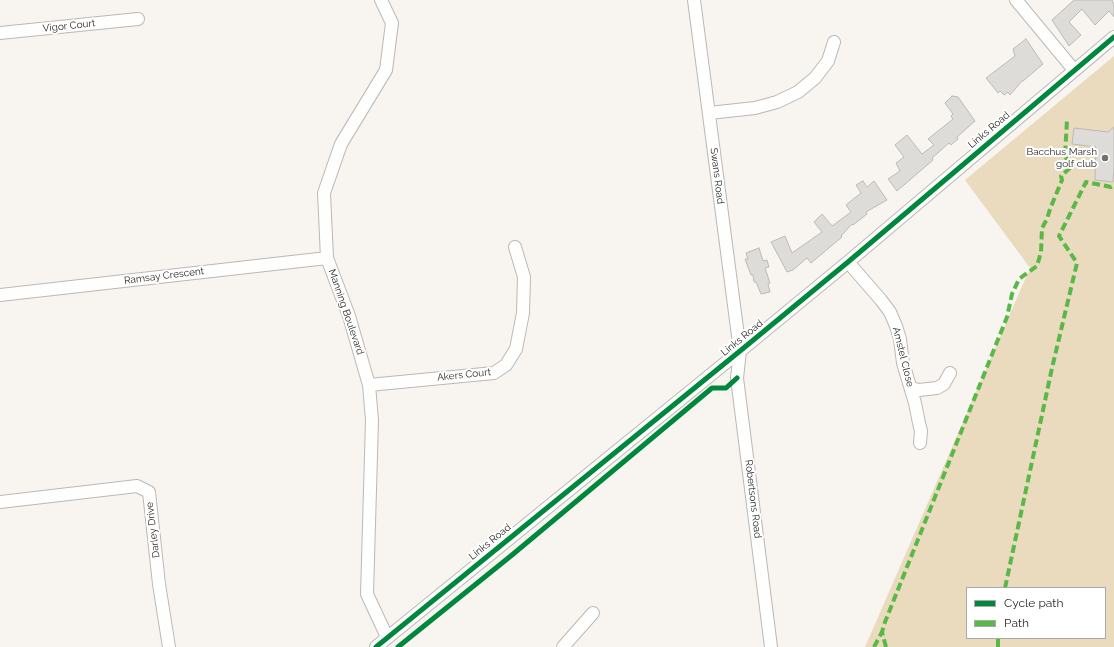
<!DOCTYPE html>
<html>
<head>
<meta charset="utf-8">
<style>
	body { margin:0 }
	#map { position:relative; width:1114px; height:647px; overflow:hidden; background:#f8f5f1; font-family:Raleway,sans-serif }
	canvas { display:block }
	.legend { position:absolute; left:966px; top:587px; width:140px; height:52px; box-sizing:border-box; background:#fff; border:1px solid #aaa9a8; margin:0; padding:5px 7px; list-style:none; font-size:12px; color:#2b2926 }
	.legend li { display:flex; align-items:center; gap:8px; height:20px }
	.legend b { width:20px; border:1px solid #aaa9a8 }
</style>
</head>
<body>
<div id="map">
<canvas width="1114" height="647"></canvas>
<ul class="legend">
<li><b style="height:5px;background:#00873e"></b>Cycle path</li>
<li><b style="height:5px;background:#58b947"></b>Path</li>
</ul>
</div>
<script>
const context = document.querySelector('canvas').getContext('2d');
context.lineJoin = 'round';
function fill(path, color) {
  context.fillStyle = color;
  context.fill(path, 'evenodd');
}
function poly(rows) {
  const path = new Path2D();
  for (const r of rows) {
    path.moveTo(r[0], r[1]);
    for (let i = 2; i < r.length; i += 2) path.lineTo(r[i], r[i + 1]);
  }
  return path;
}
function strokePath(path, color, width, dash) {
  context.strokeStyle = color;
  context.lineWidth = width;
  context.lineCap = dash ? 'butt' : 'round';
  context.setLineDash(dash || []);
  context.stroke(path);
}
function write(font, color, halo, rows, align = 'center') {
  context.font = font + ' Raleway,sans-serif';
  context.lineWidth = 4;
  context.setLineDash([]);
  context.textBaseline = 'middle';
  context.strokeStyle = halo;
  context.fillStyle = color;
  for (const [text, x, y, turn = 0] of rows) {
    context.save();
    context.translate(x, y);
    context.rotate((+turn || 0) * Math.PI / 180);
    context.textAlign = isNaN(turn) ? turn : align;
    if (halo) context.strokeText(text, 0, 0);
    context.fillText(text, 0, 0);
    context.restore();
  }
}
const green = poly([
	[1114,56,1114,647,865,647,1030,268,965,180],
	[967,588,1105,588,1105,638,967,638]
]);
const building = poly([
	[1074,0,1112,0,1114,4,1114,17,1109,11,1095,25,1082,9,1069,22,1081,35,1069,46,1052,20,1074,0],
	[1026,39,1043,64,1023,81,1022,81,1010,95,1008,92,1004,95,1000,91,998,93,986,78,1015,56,1013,49,1026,39],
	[952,96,958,97,975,121,957,137,958,139,951,145,949,143,932,158,933,160,897,191,888,179,900,171,896,163,904,157,895,145,907,135,922,154,934,145,928,139,953,119,951,116,953,114,945,103,952,96],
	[1114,127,1114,170,1113,182,1095,180,1096,147,1072,144,1074,128,1108,132,1114,127],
	[863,181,867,187,874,181,887,200,866,212,867,214,853,225,852,224,841,236,842,237,811,263,807,258,793,270,787,272,771,242,785,236,792,253,822,232,814,222,822,214,832,226,851,212,846,205,861,193,856,185,863,181],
	[759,248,763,261,767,260,769,267,765,268,770,283,768,284,770,292,761,294,756,282,754,282,753,275,751,275,745,259,748,259,746,253,759,248]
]);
const minor = poly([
	[381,0,392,23,386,70,341,144,324,193,327,258,349,316,369,385,372,420,367,594,387,637],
	[694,0,740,351,737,378,771,647],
	[1016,0,1074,70],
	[0,33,138,19],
	[709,113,755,108,777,102,798,92,815,78,828,61,834,42],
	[848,262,881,300,890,312,896,326,900,339,903,363,915,403,919,423,921,431,920,443],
	[0,295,327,258],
	[369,385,494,373,506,365,516,349,523,313,524,277,515,247],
	[911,388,919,390,937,388,944,384,950,373],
	[0,502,137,486,149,492,159,584,169,647],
	[376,647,740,351,848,262,1114,37],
	[563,647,593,613]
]);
const quiet = poly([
	[1005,588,1052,368,1077,263,1059,236,1086,182,1111,187,1114,185],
	[874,647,882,632],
	[886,647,882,632,885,622,1007,317,1012,294,1019,279,1037,266,1041,252,1042,228,1047,219,1050,209,1062,180,1061,176,1071,167,1065,156,1067,120],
	[998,647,998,638]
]);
const cycleway = poly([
	[376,647,740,351,848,262,1114,37],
	[398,647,512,555,712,388,726,388,737,378]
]);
const markers = [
	[1105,158,4,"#73706d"]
];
const streetNames = [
	["Vigor Court",69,26,-6],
	["Links Road",989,130,-40],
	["Swans Road",717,176,83],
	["Ramsay Crescent",164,276,-7],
	["Manning Boulevard",346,312,71],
	["Links Road",742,338,-39],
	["Amstel Close",903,357,76],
	["Akers Court",464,375,-6],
	["Robertsons Road",753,499,83],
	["Darley Drive",153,530,-97],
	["Links Road",490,542,-39]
];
const poiNames = [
	["Bacchus Marsh",1097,152],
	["golf club",1097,164]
];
fill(green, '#eadabe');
fill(building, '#dedcd8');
strokePath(building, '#bcb9b6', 1);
strokePath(minor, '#bbb8b6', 14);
strokePath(minor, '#fefefd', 12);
strokePath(quiet, '#58b947', 4, [8, 4]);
strokePath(cycleway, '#00873e', 5);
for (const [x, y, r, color] of markers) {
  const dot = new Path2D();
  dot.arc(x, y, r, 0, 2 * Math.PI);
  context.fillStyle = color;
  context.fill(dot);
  strokePath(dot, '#fff', 1.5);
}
write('10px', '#2b2926', '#fff', streetNames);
write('10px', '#2b2926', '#fff', poiNames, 'right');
</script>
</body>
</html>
